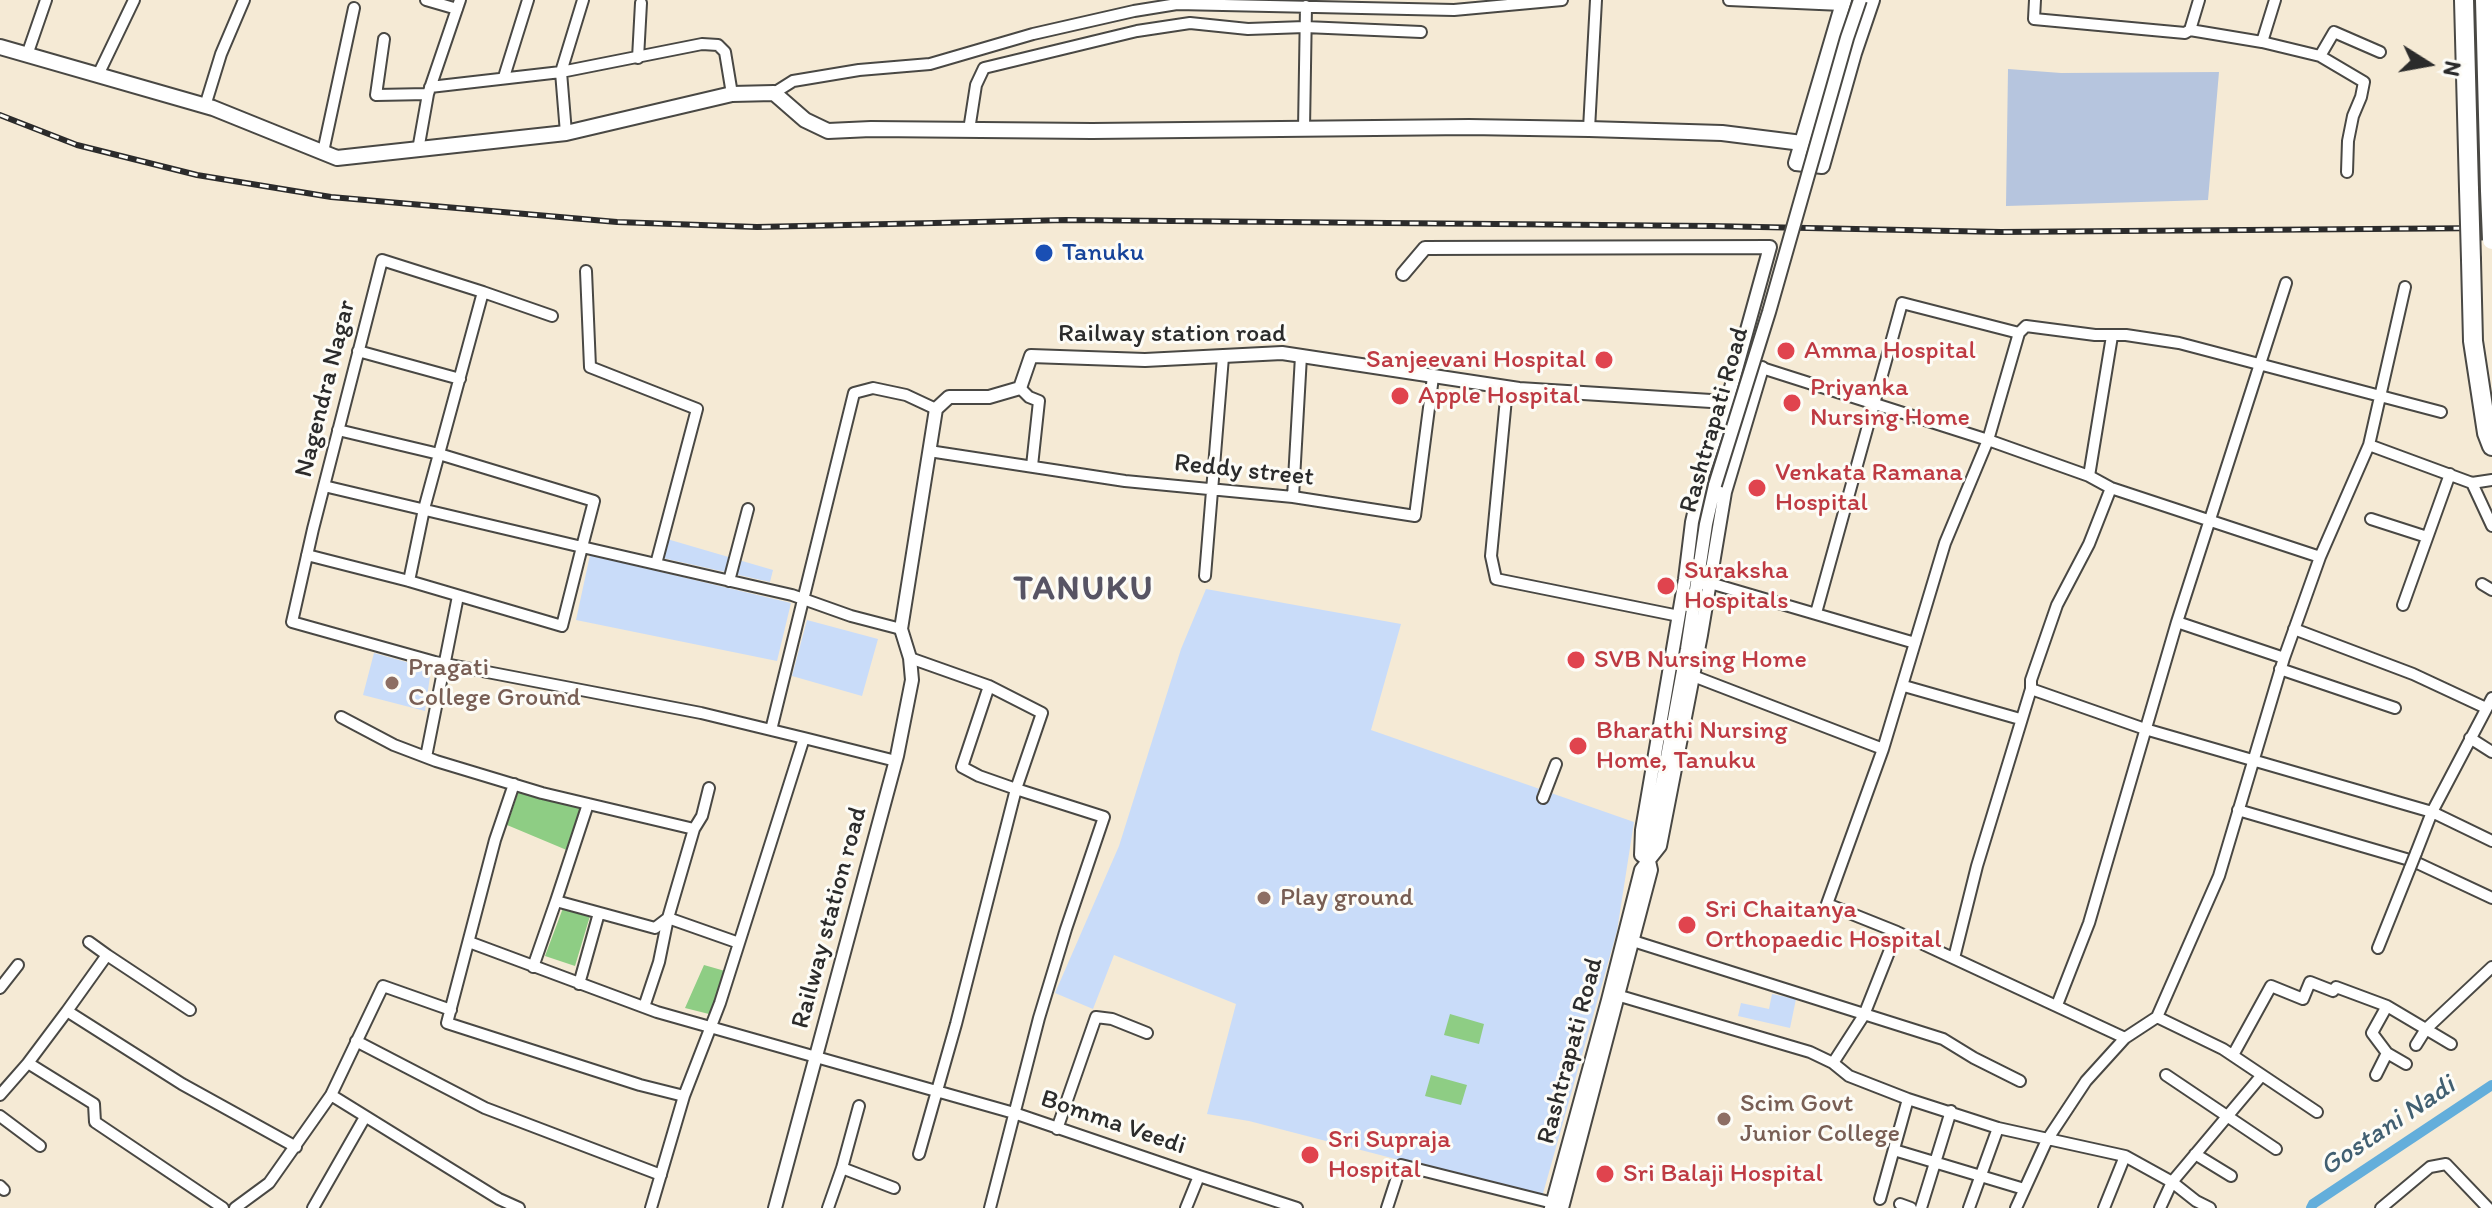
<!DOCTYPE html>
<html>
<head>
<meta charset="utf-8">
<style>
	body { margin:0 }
	#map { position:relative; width:2492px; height:1208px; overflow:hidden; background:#f5ead5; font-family:Itim,sans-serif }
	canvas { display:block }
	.north { position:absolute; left:2388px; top:24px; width:80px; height:80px; -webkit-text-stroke:6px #fdfcf7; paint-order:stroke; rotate:101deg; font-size:22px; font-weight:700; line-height:32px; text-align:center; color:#2b2b2b }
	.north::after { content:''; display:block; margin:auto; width:28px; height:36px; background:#2b2b2b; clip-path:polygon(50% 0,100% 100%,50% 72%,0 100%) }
</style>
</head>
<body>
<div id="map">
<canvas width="2492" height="1208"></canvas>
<div class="north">N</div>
</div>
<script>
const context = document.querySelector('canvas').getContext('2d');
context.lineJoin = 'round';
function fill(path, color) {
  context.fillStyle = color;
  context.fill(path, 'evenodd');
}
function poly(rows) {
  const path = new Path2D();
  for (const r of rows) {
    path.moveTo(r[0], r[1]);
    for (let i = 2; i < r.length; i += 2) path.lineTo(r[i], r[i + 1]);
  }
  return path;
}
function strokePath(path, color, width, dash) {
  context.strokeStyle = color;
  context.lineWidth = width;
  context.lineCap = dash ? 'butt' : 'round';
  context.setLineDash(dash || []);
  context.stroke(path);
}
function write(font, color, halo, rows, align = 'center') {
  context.font = font + ' Itim,sans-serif';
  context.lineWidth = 6;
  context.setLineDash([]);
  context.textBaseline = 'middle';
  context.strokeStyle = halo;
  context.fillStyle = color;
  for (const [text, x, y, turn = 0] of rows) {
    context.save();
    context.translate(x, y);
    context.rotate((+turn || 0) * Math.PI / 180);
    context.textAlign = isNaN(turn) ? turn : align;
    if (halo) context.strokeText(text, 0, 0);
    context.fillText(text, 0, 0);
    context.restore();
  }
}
const built = poly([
	[667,539,773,570,770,582,658,557],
	[590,555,791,603,777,661,576,620],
	[1206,589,1401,624,1371,730,1634,822,1617,931,1542,1197,1249,1121,1207,1114,1236,1004,1114,955,1093,1009,1055,993,1119,846,1181,649],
	[807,620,878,639,862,696,792,676],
	[374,653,431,669,425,711,363,695],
	[1772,994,1796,999,1790,1028,1738,1016,1741,1003,1769,1009]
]);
const industrial = poly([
	[2008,69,2061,73,2219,72,2208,200,2006,206]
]);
const green = poly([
	[519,790,582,807,569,851,507,825],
	[563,908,590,916,575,966,545,956],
	[704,965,725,971,713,1015,685,1008],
	[1450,1014,1484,1024,1479,1044,1444,1035],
	[1431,1075,1467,1085,1461,1105,1425,1096]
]);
const canal = poly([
	[2311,1208,2313,1204,2492,1085]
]);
const minor = poly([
	[426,0,457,9],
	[1729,0,1842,5],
	[2035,0,2034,19,2185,33,2190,30,2262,42,2320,56,2364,82,2361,97,2353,116,2348,141,2347,172],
	[2190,30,2199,0],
	[384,39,376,95,428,94],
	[2262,42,2275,0],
	[27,55,46,0],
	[2320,56,2334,32,2380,52],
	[638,58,641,3],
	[98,75,134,0],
	[504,77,528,0],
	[430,87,561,72,702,44,718,45,725,52,732,94],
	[774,93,793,81,859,70,930,64,1033,34,1134,11,1177,4,1454,10,1562,0],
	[205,106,221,54,244,0],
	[1304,129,1306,6],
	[1589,129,1596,0],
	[969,130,976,85,984,68,1137,31,1190,23,1248,29,1305,27,1421,32],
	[566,133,561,72,583,0],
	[418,150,428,94,460,0],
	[323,152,354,8],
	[483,292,552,316],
	[358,351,460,379],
	[1762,368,1988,440,2089,476,2111,488,2320,557],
	[1020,388,1029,397,1039,401,1032,466],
	[1507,388,1491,556,1496,579,1679,616],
	[338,430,439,454,594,501,582,547,656,564,697,409,590,367,586,271],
	[2369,445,2405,287],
	[929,451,1125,481,1293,497,1415,516,1433,377],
	[2089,476,2112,336],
	[2472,483,2492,526],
	[1293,497,1301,356],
	[2371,519,2427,537],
	[307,555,409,581,562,626,582,547,324,486],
	[656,564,792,595,851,616,901,629],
	[1205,576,1223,357],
	[409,581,424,509,483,292,382,260,313,529,292,622,435,662,701,713,804,738],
	[729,581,748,509],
	[1703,584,1710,583,1915,643],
	[2482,584,2492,590],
	[2403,605,2450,474],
	[1816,613,1902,303,2019,333],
	[2177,622,2284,658],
	[2294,629,2413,674,2486,708],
	[910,658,989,686,1042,713,1016,789,1104,817,1066,929,1039,1018,990,1208],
	[2280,669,2395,708],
	[1688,674,1883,749,1827,904,1897,932,2125,1038],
	[1904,686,2020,719],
	[2031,689,2145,729,2432,812,2492,841],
	[341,717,394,745,436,761,542,793,694,829,668,918,739,943],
	[771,730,854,393,873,388,906,395,936,409],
	[2470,738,2492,752],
	[1883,749,1945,543,1988,440,2019,333,2026,326,2095,335,2126,335,2179,343,2441,412],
	[426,757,458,596],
	[514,784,495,840,447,1023,640,1085,684,1096],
	[1543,798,1556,764],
	[588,804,556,901,655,928,668,918],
	[2238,810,2413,861,2492,898],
	[694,829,702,816,709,788],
	[2416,853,2432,812,2492,698],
	[1633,941,1943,1039,1974,1058,2020,1081],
	[89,942,107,955],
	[469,942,657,1012,1014,1113,1199,1176],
	[2378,948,2410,868],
	[1954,958,1977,866,2031,689,2031,680,2057,605,2089,544,2111,488],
	[533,967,556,901],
	[579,984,599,913],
	[0,988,18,965],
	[1620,996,1810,1052,1833,1063,1849,1076,1908,1099,1998,1128,2125,1156,2172,1182,2196,1201,2210,1208],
	[2057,1005,2089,923,2177,622,2286,283],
	[2387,1006,2372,1033,2387,1053,2406,1064],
	[644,1007,659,962,668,918],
	[190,1010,107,955,67,1011,182,1084,296,1147],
	[451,1010,383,986,331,1095,499,1199,519,1208],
	[2157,1017,2223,1049,2317,1112],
	[356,1041,485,1108,661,1175],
	[2416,1045,2426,1029,2492,967],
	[2233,1055,2271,986,2303,999,2310,982,2333,991,2336,987,2387,1006,2451,1044],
	[28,1063,67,1011],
	[1833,1063,1864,1015,1897,932],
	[2166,1075,2276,1149],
	[2376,1075,2387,1053],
	[0,1095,28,1063,94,1104,95,1122,223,1208],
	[0,1116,40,1146],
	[1057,1129,1096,1017,1112,1019,1147,1033],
	[1894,1150,2024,1189],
	[919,1154,956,1024,1016,789,979,776,962,767,989,686],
	[2195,1154,2231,1176],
	[842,1168,894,1188],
	[0,1186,4,1190],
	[1880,1199,1908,1099],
	[1900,1204,1911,1208],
	[235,1208,269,1183,331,1095],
	[313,1208,365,1117],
	[651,1208,684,1096,720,1003,804,738,896,761],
	[828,1208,842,1168,859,1106],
	[1186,1208,1199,1176,1297,1208],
	[1387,1208,1401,1165,1553,1203],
	[1921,1208,1951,1111],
	[1969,1208,1998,1128],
	[2016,1208,2047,1140,2086,1081,2125,1038,2157,1017,2219,876,2284,658,2320,557,2369,445,2472,483,2492,480],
	[2104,1208,2125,1156],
	[2160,1208,2172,1182,2262,1075],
	[2381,1208,2430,1167,2446,1164,2488,1208]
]);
const tertiary = poly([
	[1403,274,1425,248,1770,247,1727,402,1703,474,1692,522,1685,579,1642,830,1641,855,1649,861],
	[775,1208,897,756,912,680,910,658,901,629,936,409,949,397,989,397,1020,388,1031,356,1145,360,1282,353,1519,389,1727,402],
	[1551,1208,1608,1000,1641,870,1660,846,1701,635,1725,492,1762,368],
	[1562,1208,1651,870,1649,861,1651,844,1687,649,1706,524,1715,485]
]);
const secondary = poly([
	[1844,0,1796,163,1822,166,1854,53,1872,0],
	[0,47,213,108,337,158,566,133,732,94,774,93,805,120,828,131,871,129,1092,131,1469,127,1589,129,1722,133,1802,143]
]);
const trunk = poly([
	[2464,0,2469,189],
	[2485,0,2490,191],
	[2471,260,2473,341,2487,433,2492,446]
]);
const rail = poly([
	[0,115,77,145,197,175,331,197,617,222,757,227,1066,220,1711,226,2001,232,2492,228]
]);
const minorBridge = poly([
	[2410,868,2416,853]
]);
const tertiaryBridge = poly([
	[1715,485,1769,312,1847,38,1860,0]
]);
const trunkBridge = poly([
	[2469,189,2471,260],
	[2490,191,2492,240]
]);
const markers = [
	[1044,253,10,"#1a4fb4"],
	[1786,351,10,"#e0444e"],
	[1604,360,10,"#e0444e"],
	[1400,396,10,"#e0444e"],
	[1792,403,10,"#e0444e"],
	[1757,488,10,"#e0444e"],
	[1666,586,10,"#e0444e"],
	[1576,660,10,"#e0444e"],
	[392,683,8,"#8d6e63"],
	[1578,746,10,"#e0444e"],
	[1264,898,8,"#8d6e63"],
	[1687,925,10,"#e0444e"],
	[1724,1119,8,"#8d6e63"],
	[1310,1155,10,"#e0444e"],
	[1605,1174,10,"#e0444e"]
];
const transitNames = [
	["Tanuku",1062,253]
];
const streetNames = [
	["Railway station road",1172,334],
	["Nagendra Nagar",326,389,-76],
	["Rashtrapati Road",1715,420,-74],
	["Reddy street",1244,471,6],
	["Railway station road",830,918,-75],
	["Rashtrapati Road",1571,1051,-75],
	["Bomma Veedi",1113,1123,19]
];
const healthNames = [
	["Amma Hospital",1804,351],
	["Sanjeevani Hospital",1586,360,"right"],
	["Priyanka",1810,388],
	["Nursing Home",1810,418],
	["Apple Hospital",1418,396],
	["Venkata Ramana",1775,473],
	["Hospital",1775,503],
	["Suraksha",1684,571],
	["Hospitals",1684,601],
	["SVB Nursing Home",1594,660],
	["Bharathi Nursing",1596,731],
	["Home, Tanuku",1596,761],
	["Sri Chaitanya",1705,910],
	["Orthopaedic Hospital",1705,940],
	["Sri Supraja",1328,1140],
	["Hospital",1328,1170],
	["Sri Balaji Hospital",1623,1174]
];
const educationNames = [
	["Pragati",408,668],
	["College Ground",408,698],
	["Play ground",1280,898],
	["Scim Govt",1740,1104],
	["Junior College",1740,1134]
];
const waterNames = [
	["Gostani Nadi",2388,1127,-34]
];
const districtNames = [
	["TANUKU",1084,590]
];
fill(built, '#c9dcf9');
fill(industrial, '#b6c5de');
fill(green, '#8ecd84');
strokePath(canal, '#63aedb', 10);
strokePath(minor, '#494844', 14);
strokePath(tertiary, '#494844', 16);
strokePath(secondary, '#494844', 18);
strokePath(trunk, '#494844', 22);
strokePath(minor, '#fff', 10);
strokePath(tertiary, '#fff', 12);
strokePath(secondary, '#fff', 14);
strokePath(trunk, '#fff', 18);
strokePath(rail, '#2b2b2b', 6);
strokePath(rail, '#fdfcf7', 3, [9]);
strokePath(minorBridge, '#494844', 14, []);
strokePath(tertiaryBridge, '#494844', 16, []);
strokePath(trunkBridge, '#494844', 22, []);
strokePath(minorBridge, '#fff', 10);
strokePath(tertiaryBridge, '#fff', 12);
strokePath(trunkBridge, '#fff', 18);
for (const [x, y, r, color] of markers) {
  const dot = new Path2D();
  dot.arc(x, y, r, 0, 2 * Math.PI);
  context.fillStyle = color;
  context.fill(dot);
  strokePath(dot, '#fdfcf7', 3);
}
write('26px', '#164399', '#fdfcf7', transitNames, 'left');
write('26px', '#2b2b2b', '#fdfcf7', streetNames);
write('26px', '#be3a42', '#fdfcf7', healthNames, 'left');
write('26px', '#785e54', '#fdfcf7', educationNames, 'left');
write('italic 28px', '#415f71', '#fdfcf7', waterNames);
context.letterSpacing = '2px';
write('bold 34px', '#575464', '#fdfcf7', districtNames);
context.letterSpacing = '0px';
</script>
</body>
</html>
